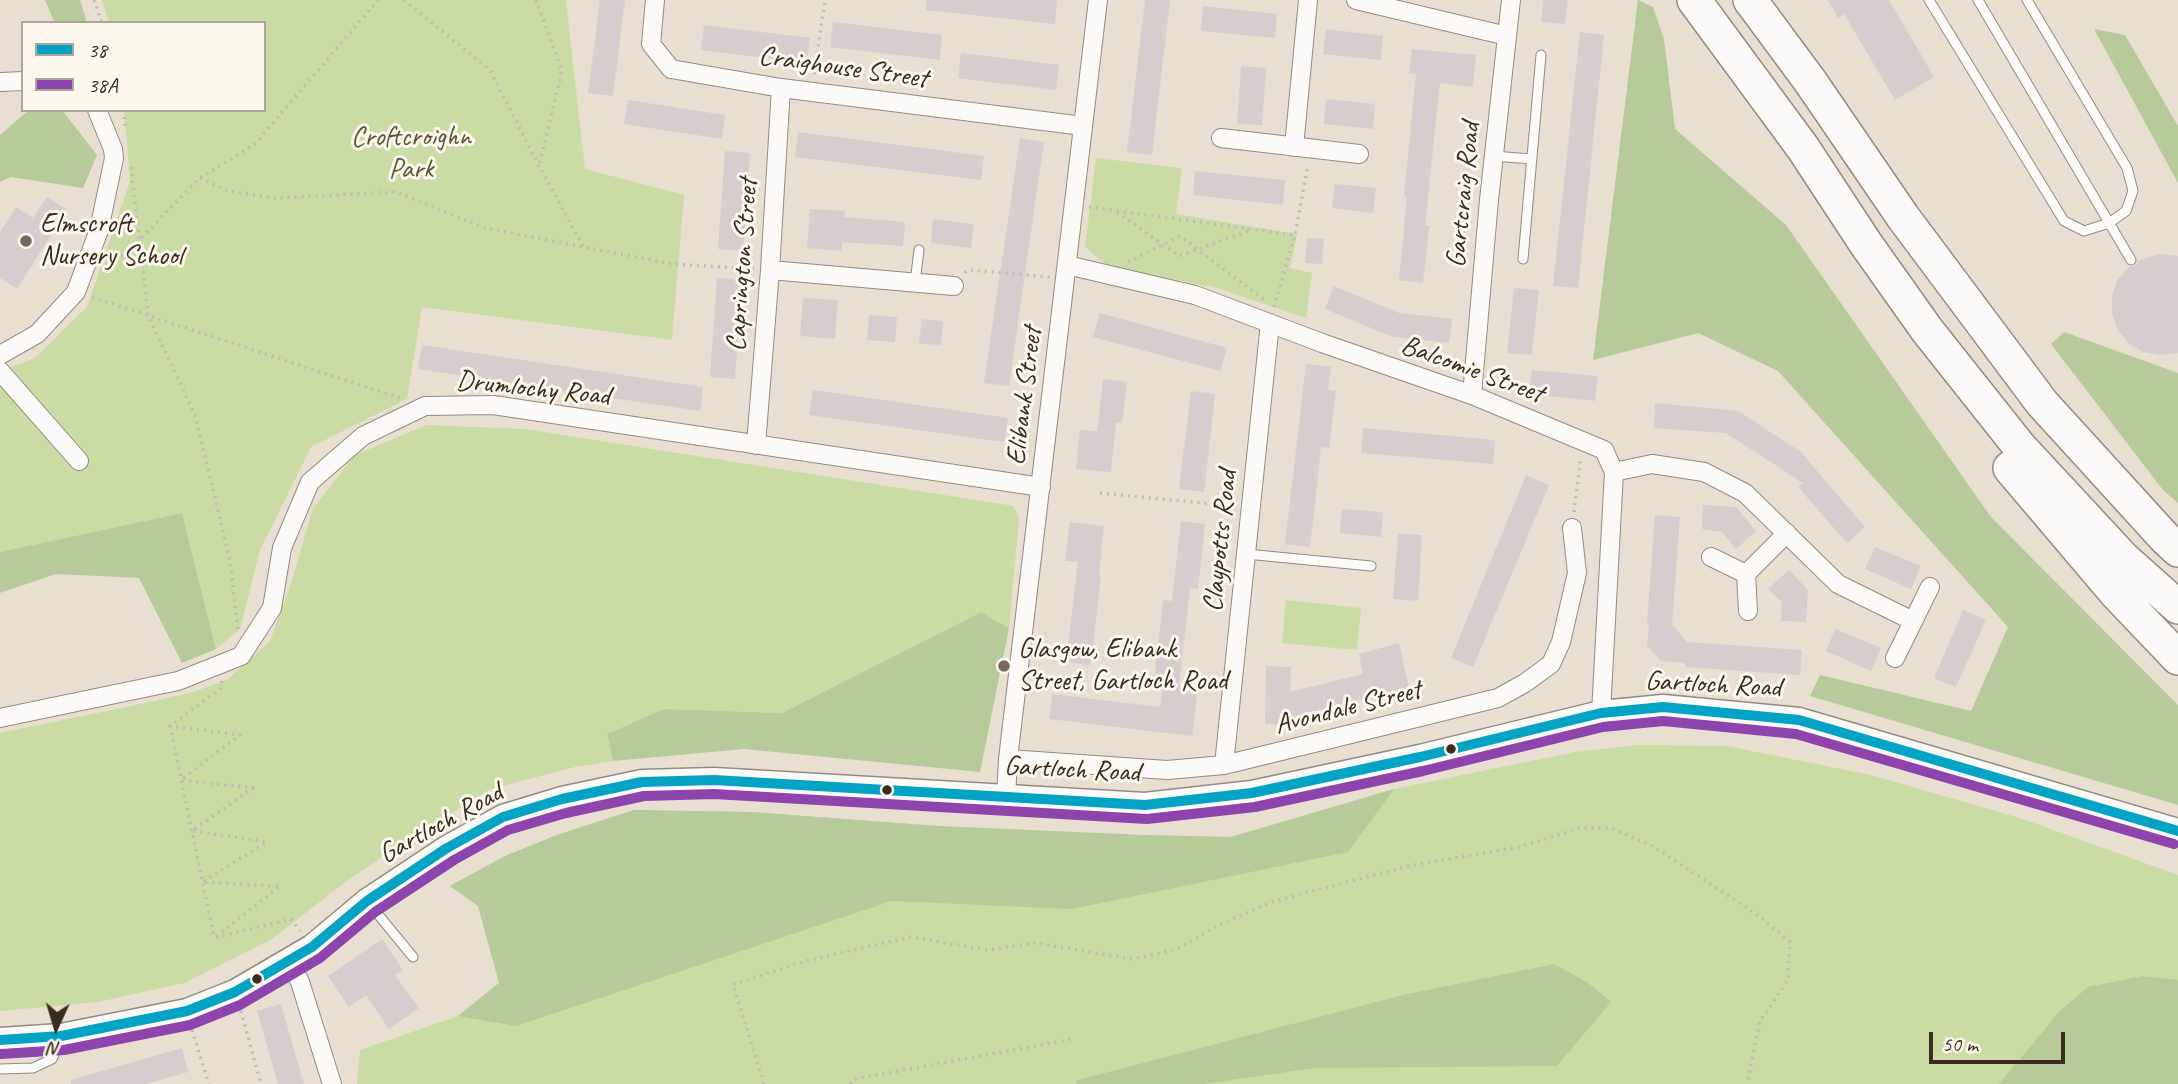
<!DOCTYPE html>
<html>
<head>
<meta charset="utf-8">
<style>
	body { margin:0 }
	#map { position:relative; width:2178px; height:1084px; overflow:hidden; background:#e8dfd0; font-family:Caveat,sans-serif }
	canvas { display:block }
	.legend { position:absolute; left:21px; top:21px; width:245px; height:91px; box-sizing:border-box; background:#fbf7ec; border:2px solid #aea59a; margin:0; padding:9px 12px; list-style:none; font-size:21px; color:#3b2a1e }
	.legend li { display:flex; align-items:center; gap:14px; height:35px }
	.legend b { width:35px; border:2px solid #aea59a }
	.north { position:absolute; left:21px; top:993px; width:70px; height:70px; -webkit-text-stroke:5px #fbf7ec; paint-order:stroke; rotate:184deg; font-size:19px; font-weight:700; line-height:28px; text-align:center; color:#3b2a1e }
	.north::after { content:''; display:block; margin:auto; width:24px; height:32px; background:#3b2a1e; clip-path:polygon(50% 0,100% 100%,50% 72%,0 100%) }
	.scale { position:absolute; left:1929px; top:1032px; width:136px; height:32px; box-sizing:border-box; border:4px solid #3b2a1e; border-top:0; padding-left:9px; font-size:21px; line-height:24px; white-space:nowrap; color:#3b2a1e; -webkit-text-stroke:5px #fbf7ec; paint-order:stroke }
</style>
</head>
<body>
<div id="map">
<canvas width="2178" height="1084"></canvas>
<ul class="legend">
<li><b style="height:9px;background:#03a3c5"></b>38</li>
<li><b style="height:9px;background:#8e44ad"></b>38A</li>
</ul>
<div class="north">N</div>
<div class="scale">50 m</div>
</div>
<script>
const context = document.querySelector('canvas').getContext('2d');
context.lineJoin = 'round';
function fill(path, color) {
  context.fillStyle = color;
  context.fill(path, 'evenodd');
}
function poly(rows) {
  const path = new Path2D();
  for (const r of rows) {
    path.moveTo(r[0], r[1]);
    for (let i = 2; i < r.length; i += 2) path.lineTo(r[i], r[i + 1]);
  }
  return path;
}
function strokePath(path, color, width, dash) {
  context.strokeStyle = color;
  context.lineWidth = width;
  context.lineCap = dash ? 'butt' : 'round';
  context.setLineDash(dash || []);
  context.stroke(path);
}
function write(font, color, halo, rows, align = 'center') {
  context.font = font + ' Caveat,sans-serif';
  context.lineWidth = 6;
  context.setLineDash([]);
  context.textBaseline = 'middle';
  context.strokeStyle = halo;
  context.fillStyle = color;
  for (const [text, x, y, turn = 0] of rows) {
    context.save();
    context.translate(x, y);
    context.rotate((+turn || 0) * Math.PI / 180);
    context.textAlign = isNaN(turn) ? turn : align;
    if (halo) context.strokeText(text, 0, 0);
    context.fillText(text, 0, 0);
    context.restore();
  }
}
const green = poly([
	[102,0,566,0,585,169,684,195,672,340,422,307,407,399,311,447,260,550,240,629,216,649,182,513,0,552,0,371,35,358,87,307,130,181,124,110,264,110,264,23,109,23],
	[1096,158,1182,168,1176,214,1297,234,1290,268,1312,273,1306,318,1217,288,1108,266,1085,247],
	[426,425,525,429,1014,506,1019,519,1009,628,981,612,782,713,664,709,607,734,613,761,575,767,491,789,416,834,344,883,272,939,184,983,98,1002,0,1011,0,733,155,701,193,692,227,680,270,641,292,581,313,508,355,455],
	[1286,600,1361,608,1357,650,1282,643],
	[1639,745,1727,746,1871,775,2023,819,2178,875,2178,1084,357,1084,360,1050,458,1016,499,983,478,906,450,886,505,856,557,835,634,810,751,812,938,826,1142,835,1231,837,1394,789,1575,752]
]);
const forest = poly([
	[45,0,80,0,87,23,55,23],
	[1638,0,1653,7,1664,39,1675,129,1786,225,1991,517,2178,705,2178,805,1810,696,1820,675,1971,711,2008,627,1778,371,1698,333,1593,360],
	[2094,29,2125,35,2178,126,2178,183],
	[29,110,62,110,97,155,83,188,11,177,0,182,0,135],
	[2064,332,2178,373,2178,503,2163,490,2051,344],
	[182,513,216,649,182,663,139,578,56,574,0,593,0,552],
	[981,612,1009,628,980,772,744,749,613,761,607,734,664,709,782,713],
	[1394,789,1348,852,1072,909,892,901,516,1026,458,1016,499,983,478,906,450,886,505,856,557,835,634,810,751,812,938,826,1142,835,1231,837],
	[1554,964,1588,983,1611,1002,1557,1066,1315,1068,1203,1084,1075,1084,1078,1080,1403,995],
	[2142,976,2178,980,2178,1084,1999,1084,2060,1011,2088,987]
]);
const building = poly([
	[600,0,625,0,613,96,588,93],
	[927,0,1057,0,1055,24,926,10],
	[1145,0,1170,0,1152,155,1127,152],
	[1543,0,1568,0,1565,24,1541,22],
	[1828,0,1889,0,1934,77,1895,100,1844,14,1838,18],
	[1203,6,1277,14,1275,38,1201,31],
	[833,22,942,35,940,60,830,47],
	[704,25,810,38,807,63,701,50],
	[1326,29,1383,36,1381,60,1323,54],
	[1580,32,1604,35,1578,288,1553,286],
	[1412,49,1476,55,1473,87,1440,83,1425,225,1429,226,1423,283,1399,280,1407,197,1404,197,1416,74,1409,73],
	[961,53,1059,65,1056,90,958,78],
	[1241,66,1266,68,1262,125,1237,124],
	[1326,99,1375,104,1373,129,1324,124],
	[628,100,725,115,722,139,624,124],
	[798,132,984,156,981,180,795,157],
	[1020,138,1044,142,1009,386,984,383],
	[725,151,750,153,743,251,718,249],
	[1195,171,1285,180,1283,205,1193,195],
	[1335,184,1376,188,1373,213,1332,208],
	[47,197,67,210,17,289,0,278,0,232,16,207,33,218],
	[810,209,845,211,844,217,905,222,903,246,842,242,842,251,807,248],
	[933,219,974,224,971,248,931,243],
	[1307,238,1324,239,1322,264,1305,263],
	[2159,254,2178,256,2178,353,2160,355,2143,352,2128,343,2117,329,2112,313,2112,295,2118,279,2129,267,2135,266,2138,261],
	[717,278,742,280,735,379,710,377],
	[1334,286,1399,313,1452,319,1449,343,1393,337,1325,309],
	[1514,288,1539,290,1532,355,1507,353],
	[803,298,838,300,835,339,800,336],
	[1100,313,1227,348,1220,371,1093,337],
	[869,315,897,317,895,342,867,340],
	[922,319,943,321,941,345,919,344],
	[422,345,703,387,700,411,418,369],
	[1306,364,1331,367,1328,390,1336,391,1329,448,1321,447,1310,547,1285,544],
	[1532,370,1598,376,1595,401,1529,394],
	[1103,379,1127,382,1122,423,1116,422,1111,472,1076,469,1080,430,1097,431],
	[813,390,1008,418,1004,442,809,415],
	[1191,391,1215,394,1204,492,1179,489],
	[1655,403,1738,411,1801,452,1865,527,1847,543,1798,487,1803,483,1726,433,1654,428],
	[1363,428,1495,440,1493,464,1361,453],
	[1526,475,1549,485,1473,667,1451,658],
	[1703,505,1736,507,1756,531,1736,549,1722,532,1702,529],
	[1342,509,1383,512,1381,537,1340,533],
	[1655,515,1680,517,1672,624,1687,642,1802,650,1800,675,1685,667,1685,663,1661,661,1647,646,1649,622,1647,622],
	[1181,521,1205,524,1198,589,1190,588,1179,685,1198,687,1192,736,1049,719,1052,694,1160,707,1164,675,1155,674,1163,600,1172,601],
	[1070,522,1104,526,1099,575,1101,575,1091,665,1066,662,1078,562,1065,561],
	[1398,534,1422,535,1418,601,1393,599],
	[1875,547,1921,566,1911,589,1865,569],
	[1789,570,1808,590,1806,622,1781,621,1782,602,1768,589],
	[1963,610,1986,620,1956,687,1934,678],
	[1835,629,1881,648,1871,671,1826,651],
	[1399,643,1409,688,1289,718,1289,725,1265,724,1266,666,1291,667,1290,692,1363,674,1359,654],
	[382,939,403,970,395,975,419,1008,389,1029,366,995,349,1007,328,976],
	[281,1004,304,1084,278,1084,257,1011],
	[182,1048,188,1072,146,1084,71,1084,71,1080]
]);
const path = poly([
	[94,0,102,23],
	[404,0,490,70,539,166,584,248],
	[536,0,562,71,539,166],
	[814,74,825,0],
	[123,110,126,131],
	[131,167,148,315,195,415,230,561,238,630],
	[200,178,228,191,273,198,396,192,485,228,672,264,754,269],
	[1089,207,1295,235],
	[1117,212,1179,256,1251,230],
	[1128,262,1180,236,1267,302],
	[104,269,140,239,200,178,255,144,378,0],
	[965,273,968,270,1050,277],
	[92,297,400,398],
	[1274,307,1295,235,1308,165],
	[1100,493,1234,506],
	[1574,512,1581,457],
	[222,681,221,688,170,726,240,735,181,780,253,788,192,831,267,842,202,882,280,886,214,938,291,919,300,931],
	[170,726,214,937],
	[241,1011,261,1084],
	[192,1030,209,1084],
	[764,1084,733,984,809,960,911,937,987,950,1036,943,1131,959,1175,950,1217,926,1271,902,1408,866,1519,847,1580,828,1611,828,1651,845,1762,918,1790,942,1788,980,1760,1021,1747,1084],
	[850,1084,855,1079,1073,1039]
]);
const lane = poly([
	[1929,0,2064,221,2084,231,2109,223,2126,211,2133,191,2127,168,2027,0],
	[1978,0,2131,260],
	[1493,156,1532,159],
	[1523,259,1541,55],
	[915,282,919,250],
	[1246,554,1371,566],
	[367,901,413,957],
	[0,1069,33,1068,52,1059,61,1038]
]);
const street = poly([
	[655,0,651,44,671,69,781,88,1083,126],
	[1356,0,1507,36],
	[0,82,23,81],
	[1221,138,1359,154],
	[1294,147,1308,0],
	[1067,265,1195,295,1322,343,1472,395,1604,450,1614,472,1601,713],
	[770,270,954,286],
	[0,355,37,334,76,292,99,230,114,158,113,149,97,110],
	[0,371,79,461],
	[1472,395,1489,200,1511,0],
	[756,445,770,270,781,88],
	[1614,472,1652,464,1704,472,1745,493,1838,584,1913,621],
	[1711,557,1746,574,1748,611],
	[1746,574,1787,533],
	[1895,658,1930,587],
	[0,718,178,681,241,656,272,608,282,548,310,482,363,436,425,406,493,405,1041,487],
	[1008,759,1167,770,1224,765,1498,698,1525,683,1551,664,1561,642,1577,573,1572,528],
	[1224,765,1270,323],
	[1006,798,1008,759,1098,0],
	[289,960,300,982,332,1084]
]);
const secondary = poly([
	[0,1040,61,1036,187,1011,235,992,312,947,367,901,447,848,503,817,562,799,642,782,714,780,1145,805,1252,793,1420,757,1601,713,1663,707,1799,720,2178,831]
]);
const highway = poly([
	[1694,0,1803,148,1866,244,1927,330,2019,446,2123,558,2178,607],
	[1750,0,1810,81,1903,217,2042,403,2165,538,2178,550],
	[2010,468,2116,593,2178,658]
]);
const bus1 = poly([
	[0,1040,61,1036,187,1011,235,992,312,947,367,901,447,848,503,817,562,799,642,782,714,780,1145,805,1252,793,1420,757,1601,713,1663,707,1799,720,2178,831]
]);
const bus2 = poly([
	[1,1054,64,1050,190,1025,240,1005,320,958,375,912,454,860,508,830,566,813,644,796,714,794,1147,819,1255,807,1423,771,1603,727,1663,721,1796,734,2174,844]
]);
const markers = [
	[26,241,7,"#78695c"],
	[1004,666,7,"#78695c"],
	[1451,749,6,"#3b2a1e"],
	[887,790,6,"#3b2a1e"],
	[257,979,6,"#3b2a1e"]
];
const streetNames = [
	["Craighouse Street",843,68,8],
	["Gartcraig Road",1464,195,-84],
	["Caprington Street",743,265,-86],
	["Balcomie Street",1472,370,20],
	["Drumlochy Road",533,389,6],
	["Elibank Street",1025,396,-83],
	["Claypotts Road",1221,541,-84],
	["Gartloch Road",1713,685,3],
	["Avondale Street",1348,708,-14],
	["Gartloch Road",1072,770,3],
	["Gartloch Road",441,824,-29]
];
const parkNames = [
	["Croftcroighn",411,138],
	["Park",411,170]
];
const poiNames = [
	["Elmscroft",40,225],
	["Nursery School",40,257],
	["Glasgow, Elibank",1018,650],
	["Street, Gartloch Road",1018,682]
];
fill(green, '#cbdba4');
fill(forest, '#b7ca9a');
fill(building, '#d6cdcf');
strokePath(lane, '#938b81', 11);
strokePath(street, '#938b81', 20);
strokePath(secondary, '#938b81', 27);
strokePath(highway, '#938b81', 36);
strokePath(path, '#bfbbb7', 3.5, [2, 5]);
strokePath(lane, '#fcfaf8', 9);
strokePath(street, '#fcfaf8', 18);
strokePath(secondary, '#fcfaf8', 24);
strokePath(highway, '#fcfaf8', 33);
strokePath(bus1, '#03a3c5', 10);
strokePath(bus2, '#8e44ad', 10);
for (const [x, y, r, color] of markers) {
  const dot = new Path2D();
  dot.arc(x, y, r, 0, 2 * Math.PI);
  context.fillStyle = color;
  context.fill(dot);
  strokePath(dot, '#fbf7ec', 2.5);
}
write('28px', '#3b2a1e', '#fbf7ec', streetNames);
write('28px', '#595536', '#fbf7ec', parkNames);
write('28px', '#3b2a1e', '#fbf7ec', poiNames, 'left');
</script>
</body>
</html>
